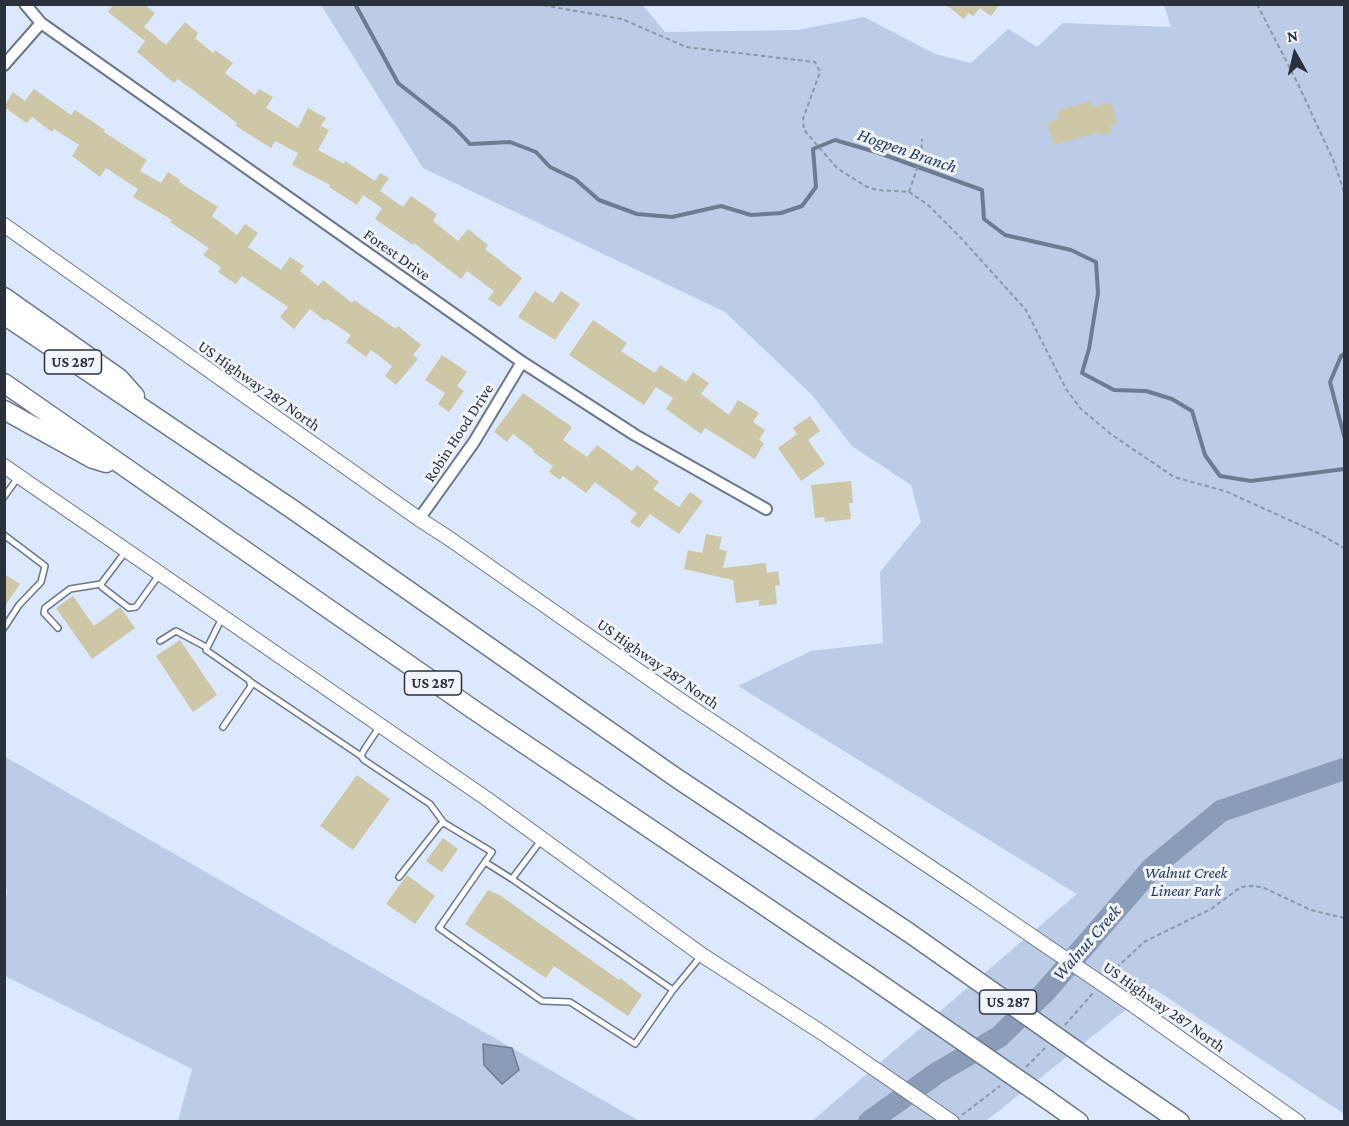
<!DOCTYPE html>
<html>
<head>
<meta charset="utf-8">
<style>
	body { margin:0 }
	#map { position:relative; width:1349px; height:1126px; overflow:hidden; background:#dbe8fd; font-family:"Crimson Pro",serif }
	canvas { display:block }
	.frame { position:absolute; inset:0; border:6px solid #2b313b; pointer-events:none }
	.north { position:absolute; left:1265px; top:24px; width:60px; height:60px; -webkit-text-stroke:4px #f1f4fa; paint-order:stroke; rotate:352deg; font-size:16px; font-weight:700; line-height:24px; text-align:center; color:#2b313b }
	.north::after { content:''; display:block; margin:auto; width:21px; height:27px; background:#2b313b; clip-path:polygon(50% 0,100% 100%,50% 72%,0 100%) }
</style>
</head>
<body>
<div id="map">
<canvas width="1349" height="1126"></canvas>
<div class="frame"></div>
<div class="north">N</div>
</div>
<script>
const context = document.querySelector('canvas').getContext('2d');
context.lineJoin = 'round';
function fill(path, color) {
  context.fillStyle = color;
  context.fill(path, 'evenodd');
}
function poly(rows) {
  const path = new Path2D();
  for (const r of rows) {
    path.moveTo(r[0], r[1]);
    for (let i = 2; i < r.length; i += 2) path.lineTo(r[i], r[i + 1]);
  }
  return path;
}
function strokePath(path, color, width, dash) {
  context.strokeStyle = color;
  context.lineWidth = width;
  context.lineCap = dash ? 'butt' : 'round';
  context.setLineDash(dash || []);
  context.stroke(path);
}
function write(font, color, halo, rows, align = 'center') {
  context.font = font + ' "Crimson Pro",serif';
  context.lineWidth = 6;
  context.setLineDash([]);
  context.textBaseline = 'middle';
  context.strokeStyle = halo;
  context.fillStyle = color;
  for (const [text, x, y, turn = 0] of rows) {
    context.save();
    context.translate(x, y);
    context.rotate((+turn || 0) * Math.PI / 180);
    context.textAlign = isNaN(turn) ? turn : align;
    if (halo) context.strokeText(text, 0, 0);
    context.fillText(text, 0, 0);
    context.restore();
  }
}
const green = poly([
	[321,5,643,5,665,32,798,30,864,17,935,54,971,63,1008,29,1037,47,1063,23,1171,27,1164,5,1344,5,1344,1114,1153,988,986,1121,812,1121,1077,894,738,686,811,651,883,643,880,572,921,522,911,485,852,446,812,395,725,312,423,168],
	[4,756,639,1121,178,1121,192,1069,5,976,4,899,7,893,4,870]
]);
const water = poly([
	[483,1044,512,1048,519,1070,502,1084,484,1065,483,1044]
]);
const stream = poly([
	[355,4,398,83,454,127,470,144,510,142,536,152,550,167,575,179,599,200,637,214,672,217,721,206,751,215,781,213,802,206,816,187,813,149,835,140,879,153,982,190,984,219,1005,235,1071,250,1096,262,1098,293,1089,349,1082,373,1114,390,1146,391,1172,399,1192,411,1205,455,1220,476,1251,481,1344,469],
	[1344,354,1341,356,1330,382,1344,436]
]);
const river = poly([
	[869,1122,937,1073,999,1037,1045,992,1152,868,1221,811,1344,769]
]);
const building = poly([
	[114,4,144,4,155,13,144,27,166,45,185,22,198,33,195,38,213,53,215,50,233,63,225,73,255,95,259,89,273,97,266,108,298,128,308,108,326,118,321,126,329,130,318,150,344,164,345,161,375,181,380,173,389,178,380,191,403,207,411,196,437,214,433,221,458,241,468,229,488,245,485,249,522,278,500,307,488,299,494,291,467,271,461,279,414,243,413,245,375,219,382,208,363,195,357,205,329,187,330,185,292,165,298,153,275,141,271,148,236,126,237,123,178,79,174,83,137,52,145,41,108,12],
	[945,4,1000,4,991,16,980,8,973,16,968,13,964,19],
	[34,89,71,115,75,110,105,130,104,132,147,160,140,171,161,183,168,172,180,180,179,182,218,207,212,216,237,235,245,224,258,233,248,247,281,270,290,257,304,266,300,271,318,286,323,280,352,303,354,300,396,329,398,326,421,345,413,355,418,359,396,385,385,376,392,366,371,350,366,357,346,342,351,335,327,319,325,321,310,309,294,329,280,317,288,307,242,276,236,284,218,272,221,267,203,255,209,248,170,222,172,220,133,197,138,189,106,168,100,177,72,156,79,145,54,129,52,132,32,117,27,123,4,107,13,92,25,101],
	[1090,101,1092,107,1111,102,1117,124,1110,126,1112,132,1101,135,1100,132,1054,145,1047,122,1059,119,1057,111],
	[535,291,553,303,561,291,580,304,555,340,518,317],
	[593,320,627,343,621,351,655,373,660,365,686,382,693,372,709,383,701,394,729,415,738,400,759,413,753,422,765,430,759,440,764,443,755,459,705,428,701,434,666,409,673,398,656,387,644,405,569,355],
	[442,355,467,372,457,386,464,391,449,412,438,404,445,393,425,380],
	[523,393,572,427,563,440,587,457,597,445,632,471,637,465,659,482,653,489,679,507,690,492,703,501,679,534,650,514,639,528,630,522,637,513,595,482,586,493,563,476,560,480,549,472,553,466,533,452,534,450,513,434,507,442,494,432],
	[810,416,820,431,808,440,825,464,801,481,778,448,797,434,793,428],
	[851,481,853,503,849,503,851,519,825,522,824,517,815,518,811,485],
	[706,534,722,537,719,549,727,551,723,568,766,563,767,573,778,571,780,585,775,586,777,604,759,606,759,600,736,603,733,580,684,569,688,550,702,553],
	[4,574,20,584,4,607],
	[73,596,94,626,120,607,135,628,92,659,56,608],
	[180,640,217,695,193,712,156,656],
	[357,775,390,799,353,850,320,826],
	[443,838,458,849,442,872,426,861],
	[407,875,435,896,415,924,386,904],
	[488,890,501,896,619,980,620,978,642,995,628,1016,554,966,546,978,465,924]
]);
const path = poly([
	[536,4,622,19,686,47,815,62,820,72,803,119,804,130,837,168,865,186,877,190,909,192,927,204,962,239,1026,310,1066,389,1081,409,1112,435,1174,477,1225,491,1318,533,1344,548],
	[1257,4,1299,86,1334,162,1344,192],
	[909,192,921,157,922,139],
	[1111,973,1144,942,1211,909,1241,887,1251,886,1262,887,1311,910,1344,918],
	[1065,1025,1093,993],
	[1026,1067,1046,1047],
	[962,1115,1000,1086]
]);
const lane = poly([
	[4,497,19,476],
	[4,535,45,566,41,582,19,605,4,628],
	[126,551,101,584,102,587,129,608,136,607,159,575],
	[222,618,206,650,249,680,251,686,223,727],
	[58,628,44,613,45,608,70,589,101,584],
	[160,641,176,631,206,647],
	[251,682,361,756],
	[380,726,364,750,361,756,364,760,430,804,444,823],
	[542,839,512,879,485,862,439,928,542,1001,570,1002,635,1044,673,990],
	[399,877,440,825,444,823,492,852,485,862],
	[512,879,673,990,701,956]
]);
const street = poly([
	[25,4,41,23,522,362,635,435,766,509],
	[4,65,41,23],
	[419,519,474,442,522,362]
]);
const secondary = poly([
	[4,225,419,519,447,537,683,702,966,891],
	[4,466,487,799,702,955,824,1034,952,1122],
	[1133,1005,1298,1122]
]);
const highway = poly([
	[4,297,119,378,135,396],
	[4,315,292,509,675,777,908,932],
	[4,383,474,710,867,975],
	[4,410,93,459,106,463],
	[1107,1072,1180,1122],
	[1048,1100,1079,1122]
]);
const secondaryBridge = poly([
	[966,891,1133,1005]
]);
const highwayBridge = poly([
	[908,932,1107,1072],
	[867,975,1048,1100]
]);
const shields = [
	[73,362,57],
	[433,683,57],
	[1008,1002,57]
];
const shieldNames = [
	["US 287",73,362],
	["US 287",433,683],
	["US 287",1008,1002]
];
const streetNames = [
	["Forest Drive",397,255,35],
	["US Highway 287 North",259,386,35],
	["Robin Hood Drive",459,433,-57],
	["US Highway 287 North",658,664,35],
	["US Highway 287 North",1164,1007,35]
];
const parkNames = [
	["Walnut Creek",1186,873],
	["Linear Park",1186,891]
];
const waterNames = [
	["Hogpen Branch",907,151,19],
	["Walnut Creek",1087,943,-49]
];
fill(green, '#bccce7');
fill(water, '#8b9cb8');
strokePath(water, '#6e7c92', 1.5);
strokePath(stream, '#6e7c92', 4);
strokePath(river, '#8b9cb8', 22);
fill(building, '#cec7a5');
strokePath(lane, '#69778e', 8);
strokePath(street, '#69778e', 14);
strokePath(secondary, '#69778e', 16);
strokePath(highway, '#69778e', 21);
strokePath(path, '#8d97a7', 2, [4.5, 3]);
strokePath(lane, '#fff', 5);
strokePath(street, '#fff', 10);
strokePath(secondary, '#fff', 14);
strokePath(highway, '#fff', 18);
strokePath(secondaryBridge, '#69778e', 16, []);
strokePath(highwayBridge, '#69778e', 21, []);
strokePath(secondaryBridge, '#fff', 14);
strokePath(highwayBridge, '#fff', 18);
for (const [x, y, w] of shields) {
  const box = new Path2D();
  box.roundRect(x - w / 2, y - 12, w, 24, 4.5);
  context.fillStyle = '#f1f4fa';
  context.fill(box);
  strokePath(box, '#2b313b', 1.5);
}
write('bold 15px', '#2b313b', null, shieldNames);
write('16px', '#2b313b', '#f1f4fa', streetNames);
write('italic 16px', '#1f365e', '#f1f4fa', parkNames);
write('italic 18px', '#263d65', '#f1f4fa', waterNames);
</script>
</body>
</html>
